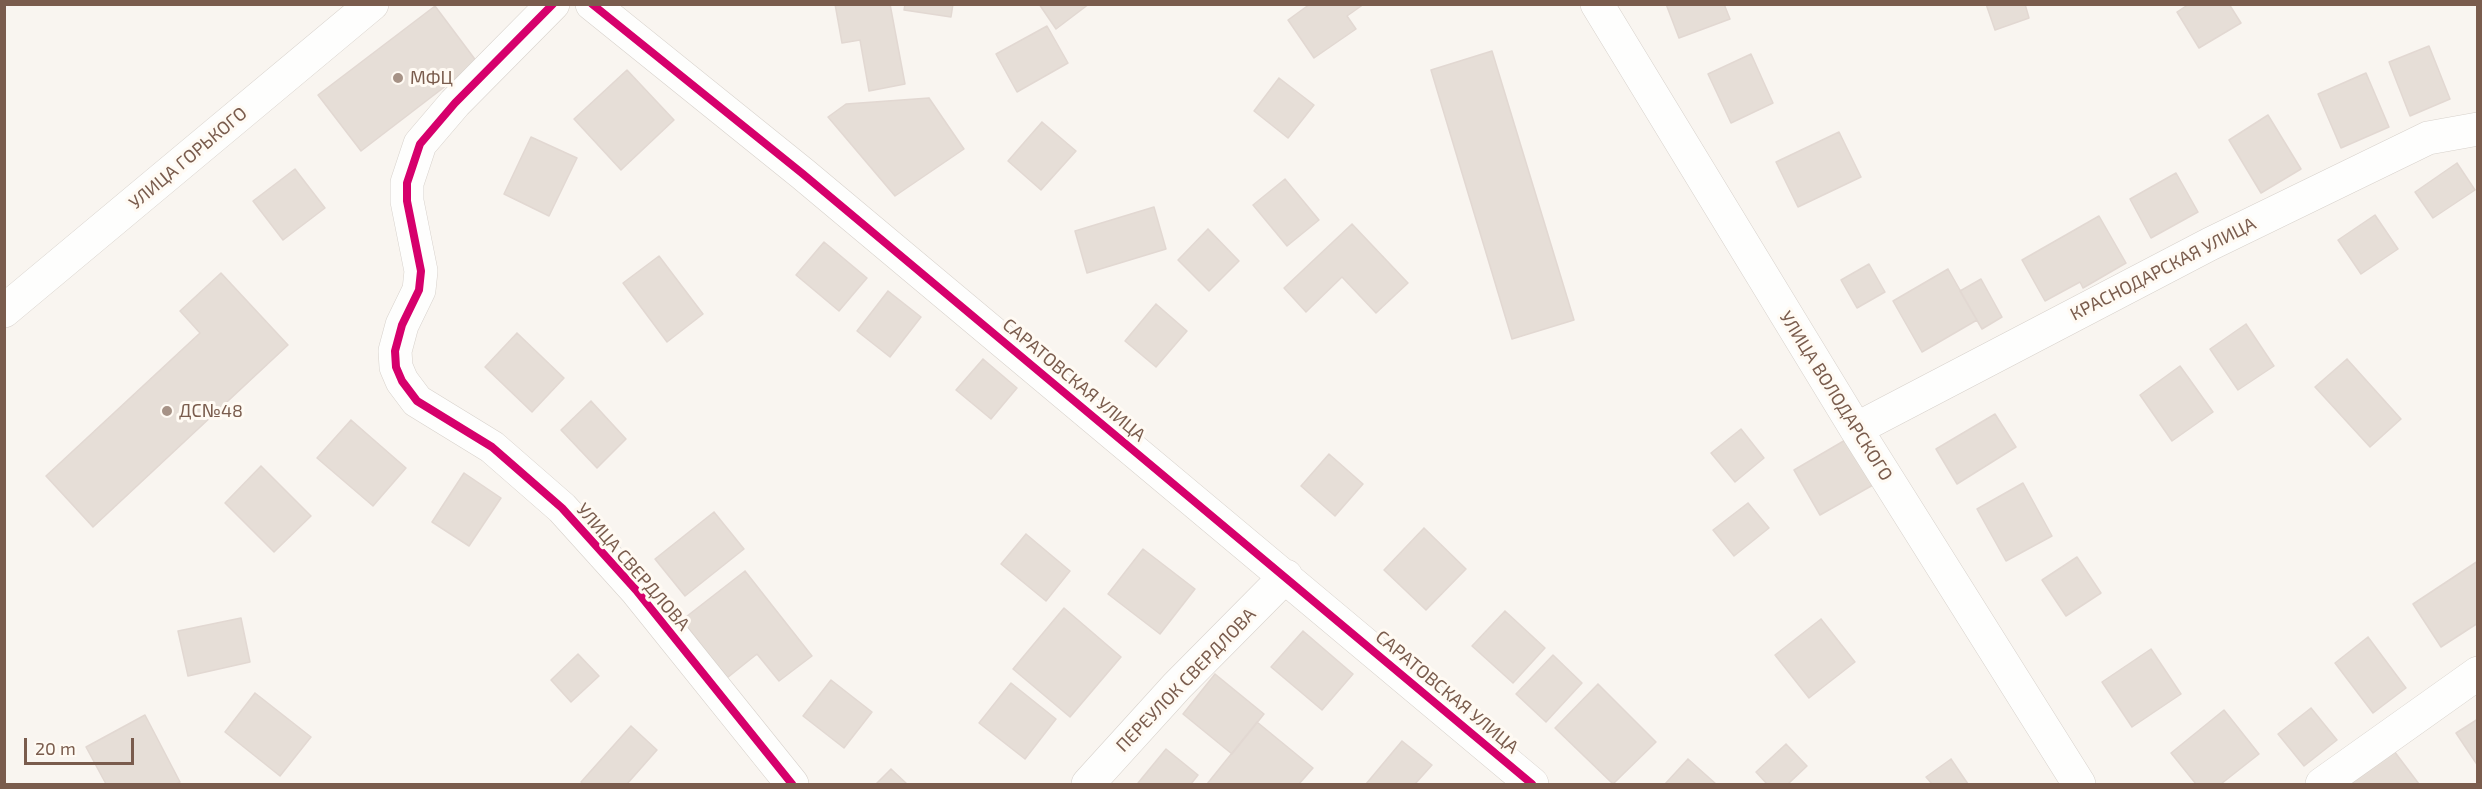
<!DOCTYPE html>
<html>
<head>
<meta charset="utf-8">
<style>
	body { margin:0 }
	#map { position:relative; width:2482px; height:789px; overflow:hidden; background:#f9f5f0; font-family:"Exo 2",sans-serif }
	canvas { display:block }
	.frame { position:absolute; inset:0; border:6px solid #7a5c4d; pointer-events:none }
	.scale { position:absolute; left:24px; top:738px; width:110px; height:27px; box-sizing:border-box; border:3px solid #7a5c4d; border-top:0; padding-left:8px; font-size:18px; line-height:21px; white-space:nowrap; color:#7a5c4d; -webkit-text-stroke:4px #fffaf3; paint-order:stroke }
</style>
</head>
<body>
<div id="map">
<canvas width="2482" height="789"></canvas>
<div class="frame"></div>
<div class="scale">20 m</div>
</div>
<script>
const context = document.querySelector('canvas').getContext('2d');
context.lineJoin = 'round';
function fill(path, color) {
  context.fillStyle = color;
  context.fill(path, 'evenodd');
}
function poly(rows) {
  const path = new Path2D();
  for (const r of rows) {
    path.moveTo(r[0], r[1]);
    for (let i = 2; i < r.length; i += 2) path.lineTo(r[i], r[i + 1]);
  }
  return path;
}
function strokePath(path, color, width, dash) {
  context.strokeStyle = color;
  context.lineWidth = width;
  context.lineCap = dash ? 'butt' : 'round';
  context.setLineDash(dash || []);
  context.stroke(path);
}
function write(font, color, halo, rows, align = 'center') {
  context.font = font + ' "Exo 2",sans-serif';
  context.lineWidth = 6;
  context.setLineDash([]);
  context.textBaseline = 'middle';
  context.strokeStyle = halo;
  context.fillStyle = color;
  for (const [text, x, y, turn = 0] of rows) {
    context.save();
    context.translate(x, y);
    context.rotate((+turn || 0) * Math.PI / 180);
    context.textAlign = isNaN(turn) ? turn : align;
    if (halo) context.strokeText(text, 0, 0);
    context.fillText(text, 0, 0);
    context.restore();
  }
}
const building = poly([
	[835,4,890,4,905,84,869,91,860,40,842,43,835,4],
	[905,4,953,4,951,17,904,10,905,4],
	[1039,4,1089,4,1056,29,1039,4],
	[1310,4,1364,4,1347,16,1356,29,1314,58,1288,20,1310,4],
	[1666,4,1724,4,1730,19,1679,38,1666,4],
	[1986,4,2025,4,2029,18,1995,30,1986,4],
	[2189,4,2229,4,2241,23,2199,48,2177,12,2189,4],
	[435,6,477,62,361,151,318,95,435,6],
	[1047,26,1068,63,1017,92,996,54,1047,26],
	[2429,46,2450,99,2410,116,2389,62,2429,46],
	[1492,51,1574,320,1512,339,1431,70,1492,51],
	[1751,54,1773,103,1731,123,1708,74,1751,54],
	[627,70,674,120,621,170,574,119,627,70],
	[2366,73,2389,127,2341,148,2318,94,2366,73],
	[1279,78,1314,105,1288,138,1254,111,1279,78],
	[929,98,964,149,895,196,828,117,846,104,929,98],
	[2268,115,2301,169,2261,193,2229,140,2268,115],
	[1042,122,1076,151,1041,190,1008,161,1042,122],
	[1839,132,1861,177,1798,207,1776,162,1839,132],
	[531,137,577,158,549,216,504,194,531,137],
	[2457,163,2475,190,2433,218,2415,192,2457,163],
	[295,169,325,208,283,240,253,201,295,169],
	[2176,173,2198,212,2151,238,2130,199,2176,173],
	[1285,179,1319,220,1287,246,1253,205,1285,179],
	[1154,207,1166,249,1087,273,1075,231,1154,207],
	[2375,215,2398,249,2361,274,2338,240,2375,215],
	[2099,216,2126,263,2083,288,2080,282,2045,301,2022,260,2099,216],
	[1352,224,1408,283,1376,313,1342,277,1306,312,1284,288,1352,224],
	[1208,229,1239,261,1209,291,1178,260,1208,229],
	[824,242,867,278,839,311,796,275,824,242],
	[659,256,703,314,667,342,623,283,659,256],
	[1869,264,1885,292,1857,308,1841,280,1869,264],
	[1948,269,1977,320,1922,352,1893,301,1948,269],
	[221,273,288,345,93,527,46,476,200,333,180,311,221,273],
	[1981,279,2002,317,1982,329,1960,291,1981,279],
	[888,291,921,317,890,357,857,331,888,291],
	[1156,304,1187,331,1156,367,1125,341,1156,304],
	[2246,324,2274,366,2238,390,2210,349,2246,324],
	[517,333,564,378,532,412,485,367,517,333],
	[983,359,1017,388,991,419,956,390,983,359],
	[2347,359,2401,419,2370,447,2315,387,2347,359],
	[2180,366,2213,412,2172,441,2140,395,2180,366],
	[591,401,626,439,597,468,561,430,591,401],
	[1995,414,2016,447,1957,484,1936,449,1995,414],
	[351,420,406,468,373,506,317,458,351,420],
	[1741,429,1764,458,1735,482,1711,453,1741,429],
	[1847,439,1873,485,1820,515,1794,470,1847,439],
	[1329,454,1363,484,1335,516,1301,486,1329,454],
	[261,466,311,516,274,552,225,503,261,466],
	[464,473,501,498,469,546,432,522,464,473],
	[2023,483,2052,536,2006,561,1977,509,2023,483],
	[1748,503,1769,528,1734,556,1713,530,1748,503],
	[714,512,744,549,685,596,655,559,714,512],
	[1424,528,1466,569,1426,610,1384,570,1424,528],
	[1026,534,1070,571,1046,601,1001,564,1026,534],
	[1143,549,1195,589,1160,634,1108,594,1143,549],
	[2077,557,2101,593,2066,616,2042,580,2077,557],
	[2478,561,2478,623,2441,647,2413,604,2478,561],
	[745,571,812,656,779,681,757,654,727,678,682,620,745,571],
	[1064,608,1121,657,1070,717,1013,669,1064,608],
	[1505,611,1545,648,1513,683,1472,646,1505,611],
	[241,618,250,662,188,676,178,631,241,618],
	[1821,619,1855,662,1809,698,1775,655,1821,619],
	[1303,631,1353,674,1322,710,1271,667,1303,631],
	[2368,637,2406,688,2373,713,2335,663,2368,637],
	[2151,649,2181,694,2132,727,2102,682,2151,649],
	[578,654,599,676,571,702,551,680,578,654],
	[1553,655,1582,683,1546,722,1516,694,1553,655],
	[1215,674,1264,714,1232,754,1183,714,1215,674],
	[831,680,872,712,844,748,803,716,831,680],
	[1011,683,1056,719,1025,759,979,723,1011,683],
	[1598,684,1656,742,1613,784,1555,728,1598,684],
	[255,693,311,737,280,776,225,732,255,693],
	[2311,708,2337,740,2304,766,2278,734,2311,708],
	[2224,710,2259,754,2221,784,2196,784,2171,753,2224,710],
	[145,715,180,782,176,784,106,784,86,747,145,715],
	[2478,719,2478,766,2456,733,2478,719],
	[1257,722,1313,768,1299,784,1207,784,1257,722],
	[631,726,657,750,627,784,583,784,581,782,631,726],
	[1402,741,1432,765,1415,784,1366,784,1402,741],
	[1786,744,1807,766,1788,784,1767,784,1756,772,1786,744],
	[1166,749,1198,775,1191,784,1140,784,1138,783,1166,749],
	[2394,751,2419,784,2348,784,2394,751],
	[1688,759,1716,784,1665,784,1688,759],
	[1951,759,1968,784,1932,784,1926,777,1951,759],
	[891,769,907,784,876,784,891,769]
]);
const minor = poly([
	[553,4,455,103,420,144,407,183,407,201,421,271,419,290,402,325,395,351,396,367,402,381,417,401,492,447,562,508,636,590,792,784],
	[592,4,803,174,1532,784],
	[1597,4,1856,429,2079,784],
	[4,311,372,4],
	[1856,429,2210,244,2428,138,2478,129],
	[1088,784,1177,686,1286,576],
	[2322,784,2478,673]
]);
const cycleway = poly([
	[553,4,455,103,420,144,407,183,407,201,421,271,419,290,402,325,395,351,396,367,402,381,417,401,492,447,562,508,636,590,792,784],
	[592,4,803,174,1532,784]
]);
const markers = [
	[398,78,6,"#a69286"],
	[167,411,6,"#a69286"]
];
const poiNames = [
	["МФЦ",410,78],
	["ДС№48",179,411]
];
const streetNames = [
	["УЛИЦА ГОРЬКОГО",188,158,-40],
	["КРАСНОДАРСКАЯ УЛИЦА",2163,269,-27],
	["САРАТОВСКАЯ УЛИЦА",1074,380,40],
	["УЛИЦА ВОЛОДАРСКОГО",1836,396,58],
	["УЛИЦА СВЕРДЛОВА",633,567,49],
	["ПЕРЕУЛОК СВЕРДЛОВА",1186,680,-46],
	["САРАТОВСКАЯ УЛИЦА",1447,692,40]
];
fill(building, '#e6ded7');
strokePath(building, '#e2d8d2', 1.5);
strokePath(minor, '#d7d1cb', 34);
strokePath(minor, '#fefefd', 33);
strokePath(cycleway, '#d6006c', 8);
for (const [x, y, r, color] of markers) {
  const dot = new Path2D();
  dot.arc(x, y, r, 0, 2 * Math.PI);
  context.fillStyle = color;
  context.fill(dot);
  strokePath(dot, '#fffaf3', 2);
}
write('18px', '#7a5c4d', '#fffaf3', poiNames, 'left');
write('18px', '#7a5c4d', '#fffaf3', streetNames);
</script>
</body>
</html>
